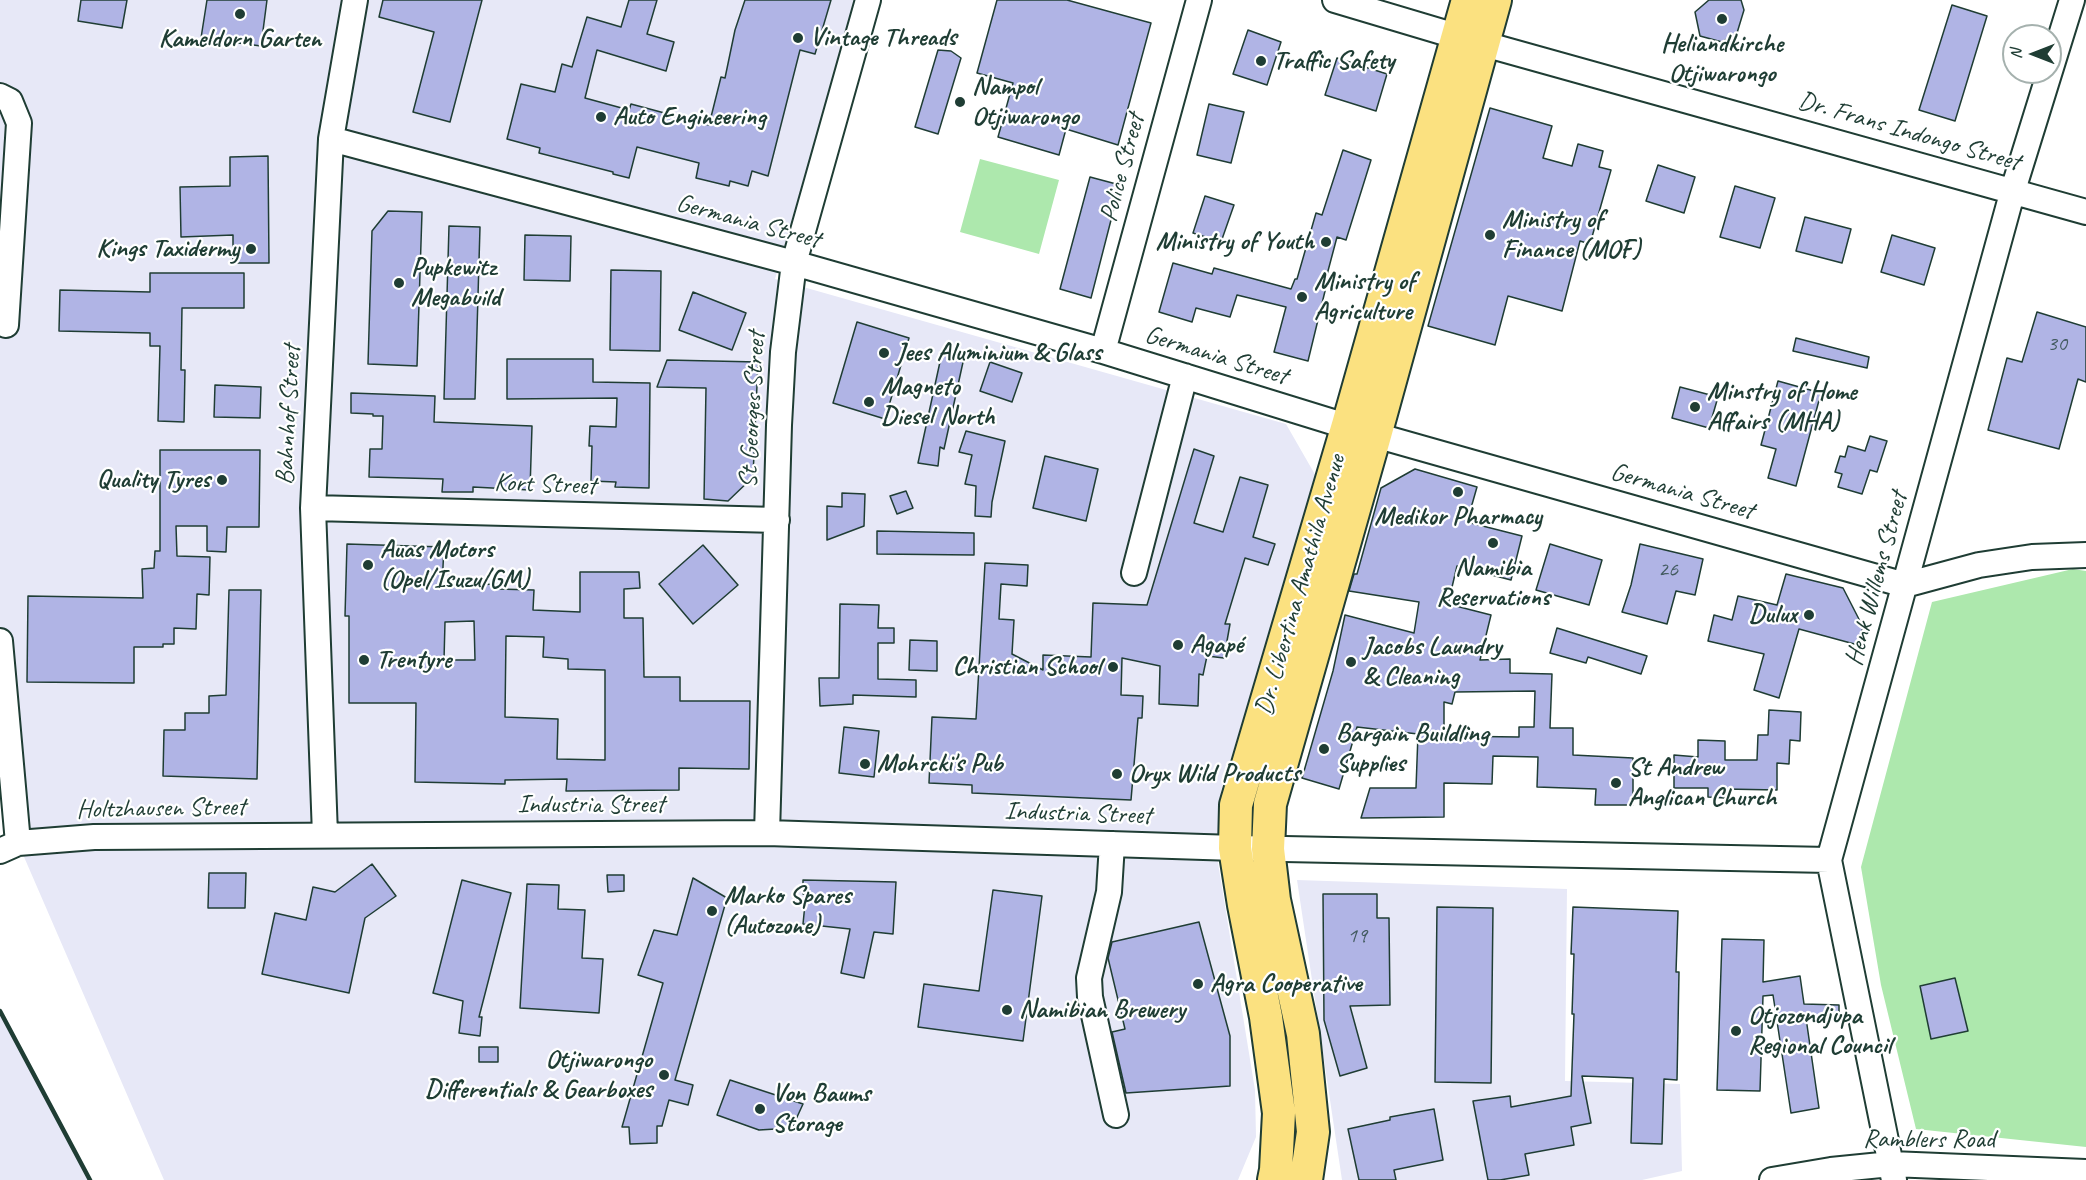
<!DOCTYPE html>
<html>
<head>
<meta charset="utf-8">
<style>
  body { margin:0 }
  #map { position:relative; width:2086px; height:1180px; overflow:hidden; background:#fff; font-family:Caveat,sans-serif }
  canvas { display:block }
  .north { position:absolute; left:2002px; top:24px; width:60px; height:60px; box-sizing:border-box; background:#fff; border:2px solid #a5b1ae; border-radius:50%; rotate:270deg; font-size:16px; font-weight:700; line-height:24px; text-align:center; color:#1f3d34 }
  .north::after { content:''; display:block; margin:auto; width:21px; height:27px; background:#1f3d34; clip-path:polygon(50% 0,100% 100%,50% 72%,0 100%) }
</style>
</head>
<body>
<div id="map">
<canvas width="2086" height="1180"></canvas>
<div class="north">N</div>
</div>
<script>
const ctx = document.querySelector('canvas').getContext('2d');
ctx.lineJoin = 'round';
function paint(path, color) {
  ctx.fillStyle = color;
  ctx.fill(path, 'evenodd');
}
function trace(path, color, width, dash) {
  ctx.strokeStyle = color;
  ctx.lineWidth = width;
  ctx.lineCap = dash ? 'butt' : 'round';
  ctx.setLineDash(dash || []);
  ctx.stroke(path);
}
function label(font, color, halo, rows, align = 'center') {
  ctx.font = font + ' Caveat,sans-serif';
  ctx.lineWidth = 4.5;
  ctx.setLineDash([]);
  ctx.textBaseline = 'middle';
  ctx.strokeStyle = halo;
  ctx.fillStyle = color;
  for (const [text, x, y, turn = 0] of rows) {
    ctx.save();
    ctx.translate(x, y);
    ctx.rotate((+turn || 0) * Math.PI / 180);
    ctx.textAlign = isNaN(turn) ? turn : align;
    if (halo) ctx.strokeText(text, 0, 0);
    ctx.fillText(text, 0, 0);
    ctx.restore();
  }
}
const built = new Path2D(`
  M0 0H855L775 279 1286 424 1317 478 1221 791 1218 863 1255 1090 1256 1137 1238 1180H164L18 843 0 680Z
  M1297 880 1567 889 1565 1081 1680 1084 1682 1171 1642 1180H1342Z
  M0 1009 90 1180H0Z`);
const green = new Path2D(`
  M980 159 1059 180 1039 254 960 232Z
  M2073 569 2086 571V1147L1916 1129 1881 985 1861 867 1932 602Z`);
const building = new Path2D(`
  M81 0H127L122 28 78 21Z
  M207 0H267L261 46 201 38Z
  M383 0H482L450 122 413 112 434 32 379 17Z
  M629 0H657L647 34 674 42 666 71 597 50 585 98 629 110 631 104 709 125 721 77 725 78 735 30 745 0H831L815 54 800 50 768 176 752 171 748 186 730 181 729 186 696 178 699 163 637 147 629 178 613 174V172L539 153 540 148 507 139 521 84 555 92 562 64 572 67 587 17 621 27Z
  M997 0H1067L1151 23 1118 145 1066 129 1059 155 998 137 1013 83 977 73Z
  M1709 0H1741L1744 10 1737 33 1722 42 1700 36 1695 12Z
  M1952 5 1987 16 1955 121 1919 110Z
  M1248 30 1281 42 1267 85 1233 74Z
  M938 50 951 51 961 58 938 134 915 127Z
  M1337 58 1387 74 1376 111 1325 95Z
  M1209 104 1244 112 1231 163 1197 155Z
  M1490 108 1552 126 1543 158 1572 166 1578 144 1603 151 1599 167 1611 170 1590 244 1580 241 1562 311 1508 296 1495 345 1428 326Z
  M1343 150 1371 160 1346 240 1337 237 1324 286 1326 287 1308 361 1274 352 1286 307 1237 295 1230 317 1196 308 1192 322 1159 312 1173 263 1212 274 1214 268 1291 289 1295 279H1297L1316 213 1322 215Z
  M268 156 269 263H233V235L181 237 180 187 230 186V157Z
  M1658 165 1695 177 1684 213 1646 201Z
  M1090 177 1120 185 1091 298 1060 289Z
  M1735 186 1775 198 1760 248 1720 237Z
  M1205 196 1234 205 1221 242 1193 233Z
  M388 211 422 212 417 366 368 364 372 231Z
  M1805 217 1851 229 1842 263 1796 251Z
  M449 226 480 227 475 399H444Z
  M525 235 571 236 570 281 524 280Z
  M1892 235 1935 248 1924 285 1881 272Z
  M611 270 661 271 660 351 610 350Z
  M150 273H244V308H182L181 370H185L184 422 158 421 160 346H150V333L59 331 60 290 150 292Z
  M693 292 746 313 732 350 679 330Z
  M2037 312 2086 327V382L2078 379 2059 449 1988 430 2007 358 2022 362Z
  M857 322 909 338 885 419 833 403Z
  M1796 338 1869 357 1867 368 1793 351Z
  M943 348 965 353 944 449 940 447 938 466 918 463Z
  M507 359H593V382L650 383 649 488 615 487 616 482 591 481 592 446H589L590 426 616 427 617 398 507 399Z
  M667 360 758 362 753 477 728 501 704 499 706 388 657 387Z
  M990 362 1022 373 1012 402 980 391Z
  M1778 381 1821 393 1796 486 1768 478 1776 449 1761 445Z
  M215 385 261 387 260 418 214 417Z
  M1680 387 1718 397 1709 428 1672 418Z
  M351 393 435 396 434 422 532 426 530 490 473 487V492H442L443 479 369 477 370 449H382L383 416H373V414L351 413Z
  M966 431 1005 441 992 502 991 517 975 516 976 486 965 484 972 455 959 452Z
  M1870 436 1887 441 1877 472 1870 470 1862 494 1838 487 1842 474 1835 472 1840 456 1845 457 1848 446 1865 451Z
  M1194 449 1214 456 1194 523 1223 532 1240 477 1268 485 1253 537 1275 544 1268 565 1245 558 1225 624H1230L1224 658 1207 656 1203 675 1199 674 1198 706 1159 704 1160 666 1122 658 1121 695 1143 696 1142 718H1138L1131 800 972 793V785L929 783 932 717 976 719 985 563 1028 565 1027 586 1001 584 999 619 1014 620 1012 654 1043 670V655L1091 657 1093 603 1147 605Z
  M160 450H260L259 527H227L226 552 207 551V526H176L177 556 210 557 209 595 197 594 196 629 174 628V644H163V647H134V683L27 682 28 596 143 598 142 569 154 568 155 551H160Z
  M1045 456 1098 469 1086 521 1033 508Z
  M1415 469 1477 487 1467 522 1522 536 1511 580 1457 566 1448 604 1491 615 1480 660 1510 659V673L1552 674 1550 728H1573V755L1633 758V805H1595L1596 789 1537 787 1538 757 1493 756 1492 784 1444 783V817L1361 818 1370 788H1416L1418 734 1357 727 1339 789 1302 778 1333 671 1345 615 1414 633 1419 602 1349 591 1354 574H1357L1381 488ZM1535 691 1534 727H1519V737L1444 736V702L1452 704 1455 692Z
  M906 491 913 508 897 514 890 496Z
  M842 493 865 494 864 526 827 540V506L842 507Z
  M877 531 974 533V555L877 554Z
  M347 544 444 547 442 586 497 584 498 589 534 590 533 610 580 612V572H639L640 588 624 589V618H643L644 677H680V701H750L749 769 679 768V790L566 791 567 779 505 780V784L415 782 416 703H349V616H345ZM474 621 475 660H444L445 622ZM506 636 544 637 543 657 568 659V669L605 670V760L557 759 558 719 505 717Z
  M1550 544 1602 560 1589 605 1536 590Z
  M1640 544 1703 559 1695 595 1676 591 1667 624 1622 612 1631 585Z
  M703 545 738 585 693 624 659 584Z
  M1786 574 1843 588 1863 627 1858 645 1799 629 1779 698 1754 690 1764 654 1708 641 1714 615 1732 620 1738 596 1777 605Z
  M229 590H261L257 779 163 776 164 730H185V713H209V696L226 695Z
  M840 604 879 605 878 628H894V643H878V679L916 680V697L853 695V704L820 706 819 678H839Z
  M1557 628 1647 656 1641 674 1588 657 1586 663 1550 653Z
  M910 640 937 641V671L909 670Z
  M1769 710 1801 712 1800 741 1790 740 1789 764 1777 763V790L1725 789V798L1708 797V788H1674V755L1698 757V740L1725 741V760H1757L1758 735H1768Z
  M844 727 879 731 874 777 839 773Z
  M372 864 396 896 365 918 349 993 262 974 275 913 306 920 313 887 335 892Z
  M209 873H246L245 908H208Z
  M607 875H624V891L608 892Z
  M693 878 727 898 675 1080 693 1085 688 1105 669 1100 662 1126H657V1143L630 1144 629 1127H622L663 983 638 975 654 930 677 935Z
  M462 880 511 893 479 1017H482L480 1036 459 1033 463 1001 433 993Z
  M803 880 896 882 893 934 874 932 864 978 841 973 850 929 803 924 806 894H803Z
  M527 884 559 885 558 909 585 910 582 958 603 959 599 1013 520 1008Z
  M993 890 1042 896 1023 1041 918 1027 924 984 979 991Z
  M1323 894H1377V918H1389L1390 1005 1350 1006 1367 1068 1340 1076 1324 1020Z
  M1437 907 1493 908 1491 1083 1435 1082Z
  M1573 907 1678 911 1676 972H1679L1677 1080 1664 1079 1662 1144 1631 1143 1633 1078 1582 1076 1591 1123 1571 1127 1574 1145 1525 1154 1529 1175 1500 1180H1488L1473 1101 1510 1096 1511 1107 1571 1096 1574 1014H1572L1574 954H1571Z
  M1199 922 1230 1036V1086L1126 1093 1112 1032 1125 1029 1108 958 1112 942Z
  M1722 939 1764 940 1763 982 1800 976 1804 1004 1839 1005V1017L1806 1018 1819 1108 1791 1113 1773 995 1763 996 1760 1091 1717 1090Z
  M1955 978 1968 1031 1931 1039 1920 986Z
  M479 1047H498V1062H479Z
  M730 1080 803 1104 792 1128 759 1130 717 1115Z
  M1434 1109 1443 1160 1394 1170 1396 1180H1359L1348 1129 1390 1120V1117Z`);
const minor = new Path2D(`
  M1335 0 1459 37 2086 212
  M0 96 10 101 19 123 6 325
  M331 139 794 263 1103 351 1375 435 1905 585 1979 565 2032 557 2086 555
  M1103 351 1199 0
  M313 508 777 520
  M1134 573 1185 376
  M0 641 18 843
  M767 833 779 425 783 352 794 263 868 0
  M325 835 313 508 331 139 355 0
  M1112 844 1109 892 1089 978 1090 997 1116 1115
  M0 851 18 843 94 837 767 833 1235 848 1829 860
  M1772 1180 1831 1170 1891 1164 2086 1172
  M1894 1180 1829 860 2013 190 2072 0`);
const major = new Path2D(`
  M1274 1180 1276 1170 1279 1113 1266 1017 1244 905 1235 848 1236 805 1348 425 1468 0
  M1306 1180 1313 1132 1303 1034 1274 900 1268 849 1270 804 1375 435 1495 0`);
const rail = new Path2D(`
  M0 1011 90 1180`);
const markers = [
  [240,14,6,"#1f3d34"],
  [1722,19,6,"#1f3d34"],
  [798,38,6,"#1f3d34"],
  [1261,61,6,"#1f3d34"],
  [960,102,6,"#1f3d34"],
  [601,117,6,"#1f3d34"],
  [1490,235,6,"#1f3d34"],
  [1326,242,6,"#1f3d34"],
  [251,249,6,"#1f3d34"],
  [399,283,6,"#1f3d34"],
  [1302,297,6,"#1f3d34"],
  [884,353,6,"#1f3d34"],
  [869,402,6,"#1f3d34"],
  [1695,407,6,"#1f3d34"],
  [222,480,6,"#1f3d34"],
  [1458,492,6,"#1f3d34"],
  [1493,543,6,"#1f3d34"],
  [368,565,6,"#1f3d34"],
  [1809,615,6,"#1f3d34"],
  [1178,645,6,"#1f3d34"],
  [364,660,6,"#1f3d34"],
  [1351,662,6,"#1f3d34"],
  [1113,667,6,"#1f3d34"],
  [1324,749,6,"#1f3d34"],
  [865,764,6,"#1f3d34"],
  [1117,774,6,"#1f3d34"],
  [1616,783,6,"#1f3d34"],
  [712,911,6,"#1f3d34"],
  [1198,984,6,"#1f3d34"],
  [1007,1010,6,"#1f3d34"],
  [1736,1031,6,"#1f3d34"],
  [664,1075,6,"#1f3d34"],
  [760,1109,6,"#1f3d34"]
];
const numberNames = [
  ["30",2057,344],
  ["26",1668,570],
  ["19",1357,936]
];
const poiNames = [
  ["Vintage Threads",810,38],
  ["Kameldorn Garten",240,39,"center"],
  ["Heliandkirche",1722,44,"center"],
  ["Otjiwarongo",1722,74,"center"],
  ["Traffic Safety",1273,61],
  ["Nampol",972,87],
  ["Otjiwarongo",972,117],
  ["Auto Engineering",613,117],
  ["Ministry of",1502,220],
  ["Finance (MOF)",1502,250],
  ["Ministry of Youth",1314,242,"right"],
  ["Kings Taxidermy",239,249,"right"],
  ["Pupkewitz",411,268],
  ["Megabuild",411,298],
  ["Ministry of",1314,282],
  ["Agriculture",1314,312],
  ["Jees Aluminium & Glass",896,353],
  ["Magneto",881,387],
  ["Diesel North",881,417],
  ["Minstry of Home",1707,392],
  ["Affairs (MHA)",1707,422],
  ["Quality Tyres",210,480,"right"],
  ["Medikor Pharmacy",1458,517,"center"],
  ["Auas Motors",380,550],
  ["(Opel/Isuzu/GM)",380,580],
  ["Namibia",1493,568,"center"],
  ["Reservations",1493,598,"center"],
  ["Dulux",1797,615,"right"],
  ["Agapé",1190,645],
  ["Jacobs Laundry",1363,647],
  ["& Cleaning",1363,677],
  ["Trentyre",376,660],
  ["Christian School",1101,667,"right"],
  ["Bargain Buildling",1336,734],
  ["Supplies",1336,764],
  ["Mohrcki's Pub",877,764],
  ["St Andrew",1628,768],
  ["Anglican Church",1628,798],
  ["Oryx Wild Products",1129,774],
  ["Marko Spares",724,896],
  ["(Autozone)",724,926],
  ["Agra Cooperative",1210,984],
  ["Namibian Brewery",1019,1010],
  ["Otjozondjupa",1748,1016],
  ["Regional Council",1748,1046],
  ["Otjiwarongo",652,1060,"right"],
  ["Differentials & Gearboxes",652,1090,"right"],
  ["Von Baums",772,1094],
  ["Storage",772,1124]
];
const streetNames = [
  ["Dr. Frans Indongo Street",1909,132,16],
  ["Police Street",1123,168,-75],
  ["Germania Street",748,222,15],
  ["Germania Street",1216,356,17],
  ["St Georges Street",753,410,-87],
  ["Bahnhof Street",289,415,-87],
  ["Kort Street",545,485,2],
  ["Germania Street",1682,492,16],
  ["Henk Willems Street",1877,579,-75],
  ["Dr. Libertina Amathila Avenue",1301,585,-74],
  ["Industria Street",591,805],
  ["Holtzhausen Street",161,809,-1],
  ["Industria Street",1078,814,2],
  ["Ramblers Road",1929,1140]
];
paint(built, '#e7e8f7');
paint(green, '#ade8ad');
paint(building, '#b0b4e5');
trace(building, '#1f3d34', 1.5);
trace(minor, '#1f3d34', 28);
trace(major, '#1f3d34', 36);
trace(minor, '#fff', 24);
trace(major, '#fbe180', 32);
trace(rail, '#1f3d34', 4.5);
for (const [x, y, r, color] of markers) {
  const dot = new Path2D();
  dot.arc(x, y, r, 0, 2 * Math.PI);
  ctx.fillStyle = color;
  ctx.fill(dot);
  trace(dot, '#fff', 2);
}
label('22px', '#435b60', null, numberNames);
label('bold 26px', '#1f3d34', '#fff', poiNames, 'left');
label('26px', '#1f3d34', '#fff', streetNames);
</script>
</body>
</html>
